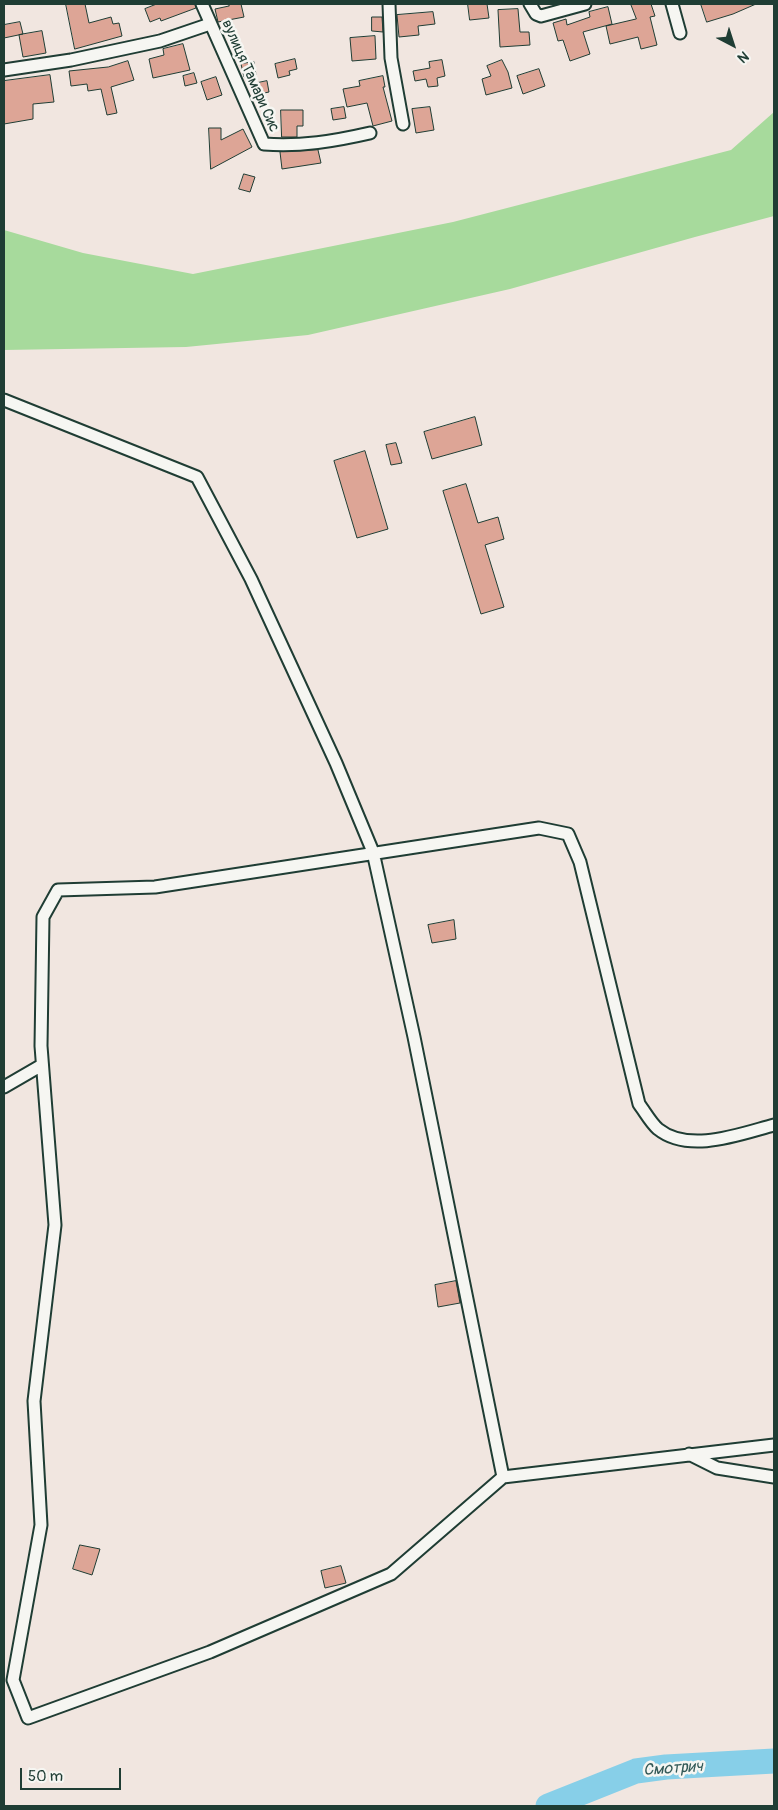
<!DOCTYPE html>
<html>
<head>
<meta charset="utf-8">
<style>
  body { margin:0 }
  #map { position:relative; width:778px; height:1810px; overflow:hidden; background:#f1e6e0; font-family:Pangolin,sans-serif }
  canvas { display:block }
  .frame { position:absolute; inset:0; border:5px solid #1f3d34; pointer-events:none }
  .north { position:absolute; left:708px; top:20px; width:50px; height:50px; -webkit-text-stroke:4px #f6f6f2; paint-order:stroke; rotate:140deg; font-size:14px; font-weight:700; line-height:20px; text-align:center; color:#1f3d34 }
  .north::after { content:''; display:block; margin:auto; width:18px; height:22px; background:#1f3d34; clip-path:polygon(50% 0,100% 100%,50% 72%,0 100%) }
  .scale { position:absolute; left:20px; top:1768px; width:101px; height:22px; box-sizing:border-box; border:2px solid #1f3d34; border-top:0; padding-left:6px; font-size:15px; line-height:18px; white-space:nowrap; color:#1f3d34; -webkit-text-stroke:4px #f6f6f2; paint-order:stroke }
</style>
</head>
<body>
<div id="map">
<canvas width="778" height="1810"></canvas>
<div class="frame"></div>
<div class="north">N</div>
<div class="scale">50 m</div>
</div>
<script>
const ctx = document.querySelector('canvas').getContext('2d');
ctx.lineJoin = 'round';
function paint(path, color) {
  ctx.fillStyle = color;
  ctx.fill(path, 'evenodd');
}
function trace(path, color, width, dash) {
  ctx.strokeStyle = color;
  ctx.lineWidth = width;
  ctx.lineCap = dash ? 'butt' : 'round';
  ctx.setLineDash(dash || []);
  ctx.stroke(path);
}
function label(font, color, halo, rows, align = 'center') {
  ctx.font = font + ' Pangolin,sans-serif';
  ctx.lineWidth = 5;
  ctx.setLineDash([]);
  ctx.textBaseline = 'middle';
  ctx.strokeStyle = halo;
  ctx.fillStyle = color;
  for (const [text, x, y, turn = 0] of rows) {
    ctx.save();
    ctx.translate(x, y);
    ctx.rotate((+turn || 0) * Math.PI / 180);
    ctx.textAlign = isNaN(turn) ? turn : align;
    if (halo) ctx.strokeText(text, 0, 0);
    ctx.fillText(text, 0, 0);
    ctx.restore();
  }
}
const green = new Path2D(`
  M774 112V216L695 237 510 289 308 335 186 347 4 350V230L83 253 193 274 453 222 731 150Z`);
const river = new Path2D(`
  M548 1806 636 1771 666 1767 774 1761`);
const building = new Path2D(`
  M66 4H85L89 23 111 17 113 24 119 23 122 36 75 49Z
  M157 4H195L196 8 161 21 160 18 150 22 145 9Z
  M228 4H241L244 17 218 22 215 9 229 6Z
  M468 4H487L489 18 470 20Z
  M631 4H651L655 16 650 17 657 45 641 49 638 37 610 44 606 26 636 19Z
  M701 4H756L733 14 707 22Z
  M608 7 612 24 583 32 590 54 570 61 563 40 558 41 553 23 566 19 567 25 590 17 589 12Z
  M518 9 520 32H529L530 45 500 47 498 10Z
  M433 12 435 24 418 26 419 35 399 37 397 15Z
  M372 17H382L383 32 372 31Z
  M20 22 23 34 4 38V25Z
  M42 31 46 53 23 57 19 35Z
  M375 36 376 59 352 61 350 38Z
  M183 44 190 70 153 78 149 59 164 55 163 49Z
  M295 59 297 69 289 71 290 75 278 78 275 64Z
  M442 60 445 76 437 78 438 86 428 87 426 79 415 81 413 71 430 68 429 62Z
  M502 60 508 72 512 88 486 95 482 79 491 76 487 66Z
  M128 61 134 80 111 87 117 113 107 115 101 89 88 91 87 84 71 86 69 71 108 67Z
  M254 62 256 75 244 77 241 64Z
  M539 69 545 86 523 94 517 76Z
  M194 73 197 83 185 86 183 76Z
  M50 75 54 102 33 104V119L4 124V81Z
  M383 76 385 87H383L392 121 373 126 367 103 347 107 343 89 360 86 359 81Z
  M216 77 222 95 207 100 201 82Z
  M267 81 269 92 255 95 253 84Z
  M344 107 346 118 333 120 331 109Z
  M430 107 434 130 416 133 412 109Z
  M281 110H303V126H297V137H282Z
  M209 128H221V140L243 129 252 147 211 169Z
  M318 150 321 163 282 169 280 152Z
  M244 174 255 177 250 192 239 189Z
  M475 417 482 445 432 459 424 432Z
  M396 443 402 463 391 465 386 445Z
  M365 451 388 529 357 538 334 461Z
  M466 484 478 523 498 517 504 539 485 545 504 607 481 614 443 491Z
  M454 920 456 939 432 943 428 925Z
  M456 1281 460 1303 438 1307 435 1285Z
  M80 1545 100 1549 92 1575 73 1569Z
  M341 1566 346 1583 325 1588 321 1571Z`);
const street = new Path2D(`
  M202 4 264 144C300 147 335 141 370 133
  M389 4 391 58 403 124
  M530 4 536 14 541 16 585 4
  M672 4 680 33
  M4 70 71 60 160 41 210 24
  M4 400 197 477 251 579 336 763 373 852 414 1037 503 1477 391 1574 210 1652 28 1718 13 1680 41 1525 34 1401 55 1225 41 1046 43 917 58 890 155 887 539 828 568 834 580 862 639 1104C645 1112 651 1123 658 1129 689 1154 740 1134 774 1125
  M4 1087 42 1065
  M689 1454 717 1468 774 1477
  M503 1477 774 1445`);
const streetNames = [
  ["вулиця Тамари Сис",250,76,66]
];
const waterNames = [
  ["Смотрич",673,1769,-4]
];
paint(green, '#a7da9c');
trace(river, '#87cfe8', 25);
paint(building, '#dda596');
trace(building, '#1f3d34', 1);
trace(street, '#1f3d34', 15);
trace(street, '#f6f6f2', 11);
label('15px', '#1f3d34', '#f6f6f2', streetNames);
label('italic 16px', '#345a58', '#f6f6f2', waterNames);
</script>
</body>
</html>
